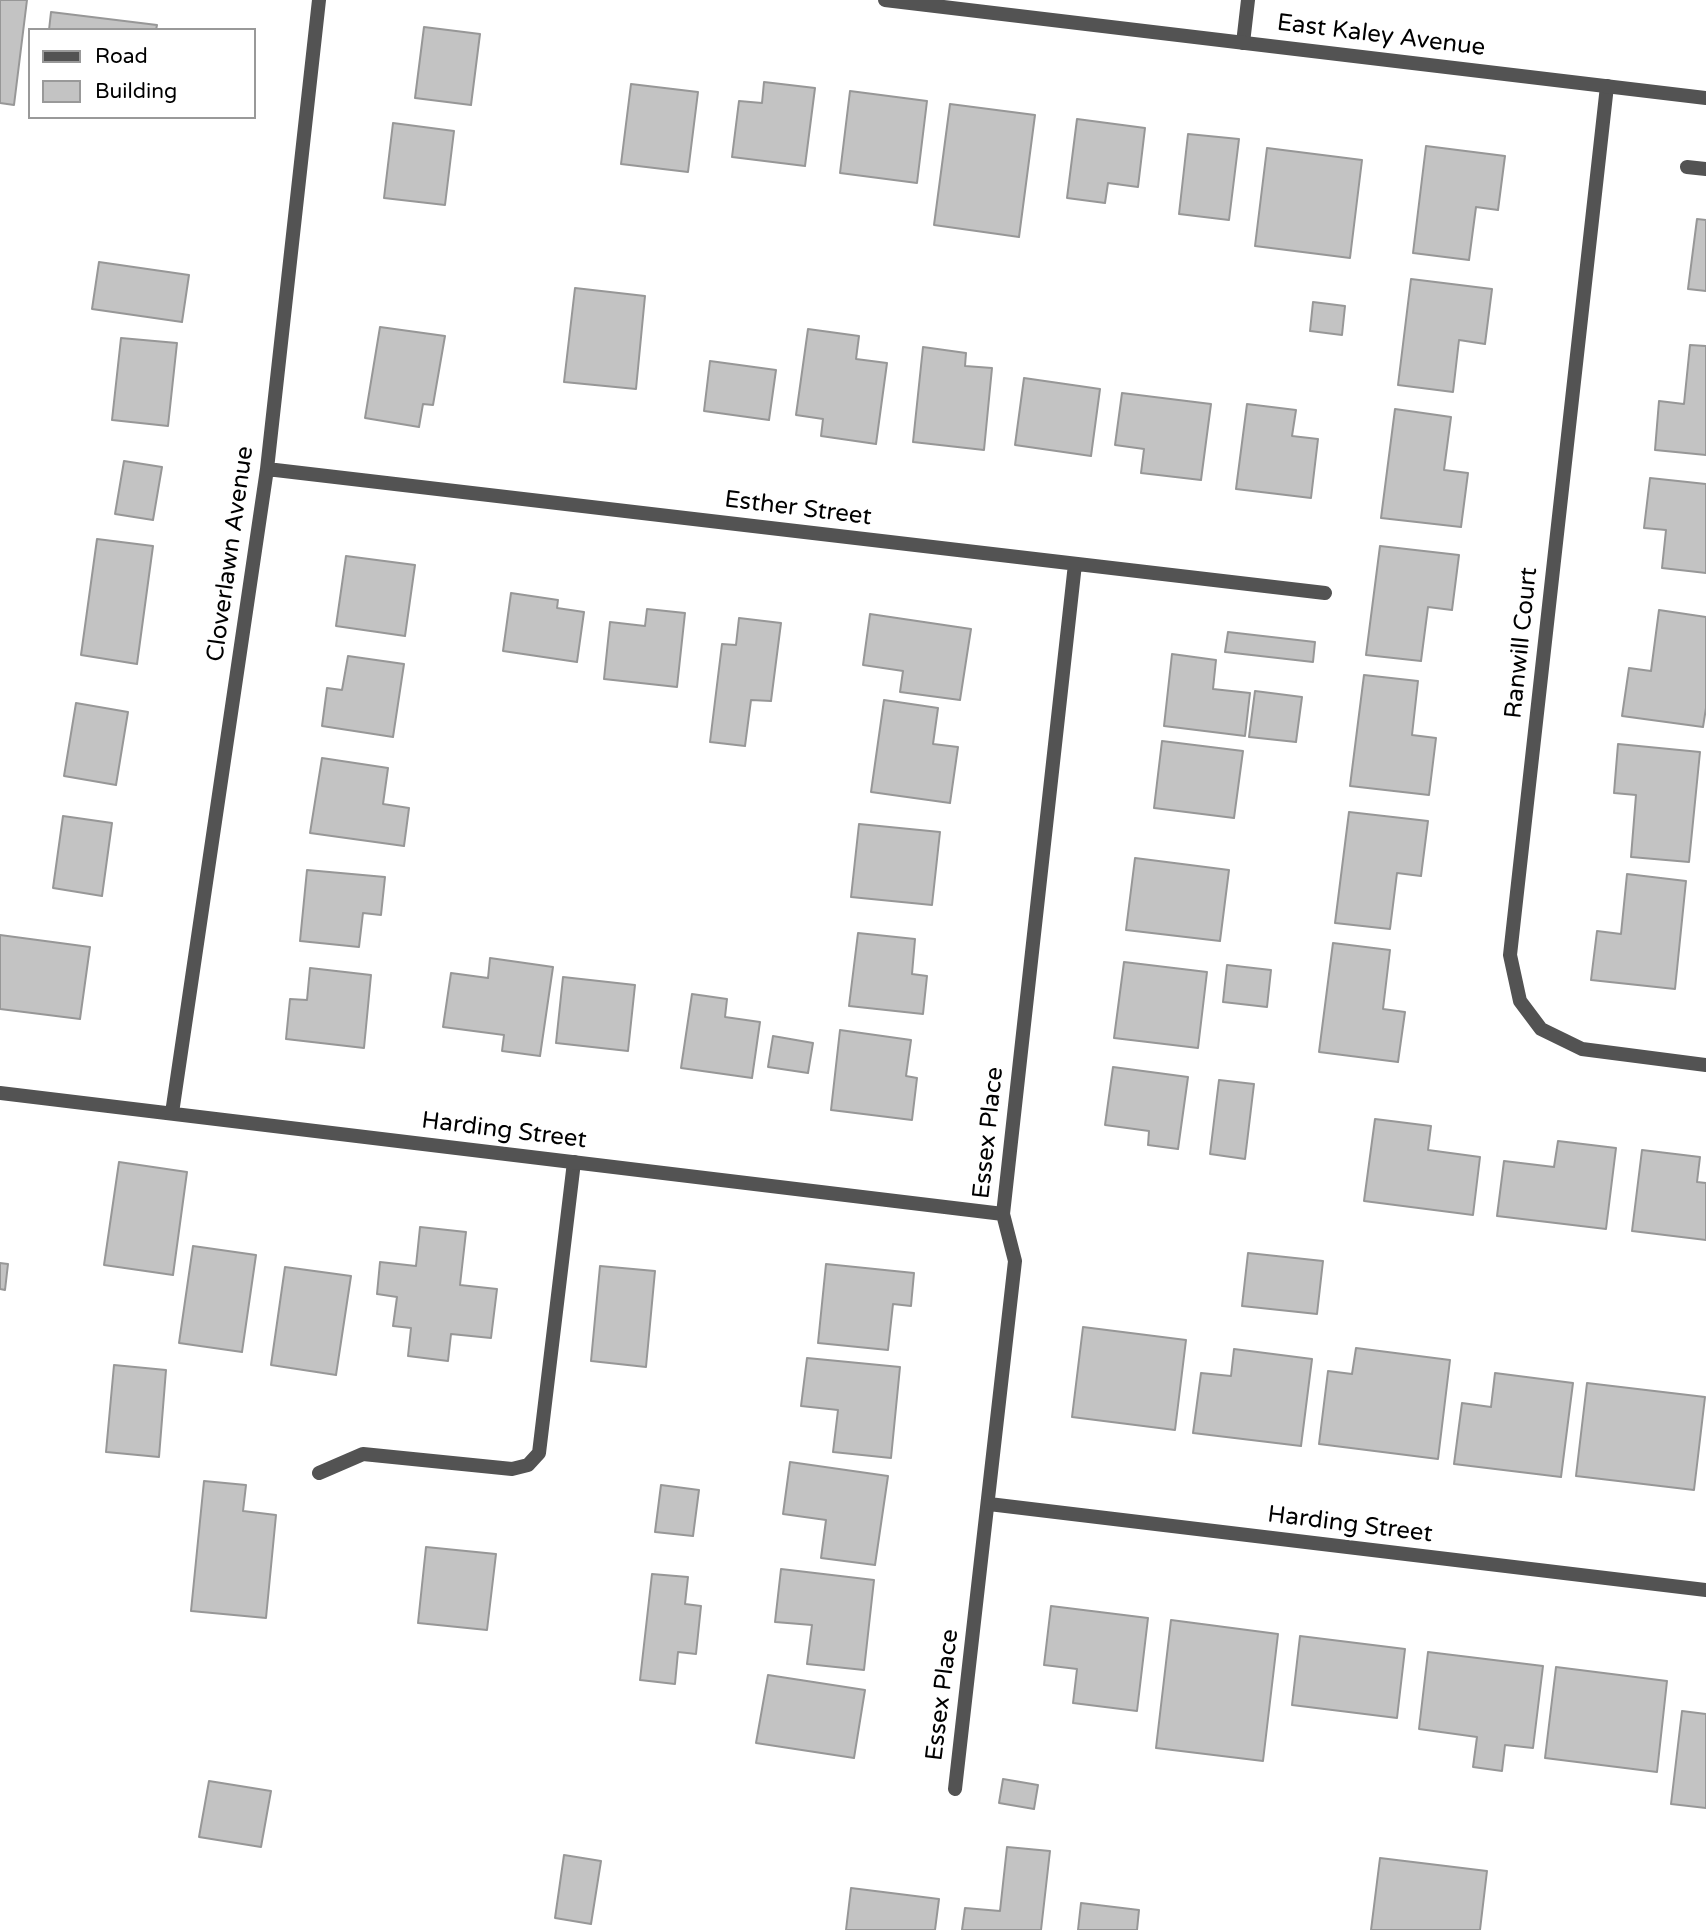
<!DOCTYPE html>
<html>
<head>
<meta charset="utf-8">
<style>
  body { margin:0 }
  #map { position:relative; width:1706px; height:1930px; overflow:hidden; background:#fff; font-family:"Varela Round",sans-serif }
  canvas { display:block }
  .legend { position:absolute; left:28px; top:28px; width:228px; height:91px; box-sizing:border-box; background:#fff; border:2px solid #999; margin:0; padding:9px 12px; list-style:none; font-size:21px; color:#000 }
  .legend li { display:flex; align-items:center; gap:14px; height:35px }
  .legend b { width:35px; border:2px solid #999 }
</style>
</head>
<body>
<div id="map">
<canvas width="1706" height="1930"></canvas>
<ul class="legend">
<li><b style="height:9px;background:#535353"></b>Road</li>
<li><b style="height:19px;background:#c3c3c3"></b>Building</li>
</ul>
</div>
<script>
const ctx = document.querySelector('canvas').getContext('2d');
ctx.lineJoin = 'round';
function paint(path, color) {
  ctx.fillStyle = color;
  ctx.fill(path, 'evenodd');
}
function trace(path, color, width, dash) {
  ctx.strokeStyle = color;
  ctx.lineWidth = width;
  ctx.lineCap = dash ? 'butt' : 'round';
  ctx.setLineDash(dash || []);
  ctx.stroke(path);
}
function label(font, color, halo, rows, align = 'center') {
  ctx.font = font + ' "Varela Round",sans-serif';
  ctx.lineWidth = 6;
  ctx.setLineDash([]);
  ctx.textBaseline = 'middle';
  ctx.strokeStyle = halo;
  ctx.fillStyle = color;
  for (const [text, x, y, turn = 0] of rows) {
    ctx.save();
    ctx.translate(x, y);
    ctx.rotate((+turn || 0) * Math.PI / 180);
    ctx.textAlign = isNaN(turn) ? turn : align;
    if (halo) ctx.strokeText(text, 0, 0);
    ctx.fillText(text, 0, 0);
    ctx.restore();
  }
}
const building = new Path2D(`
  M0 0H27L14 105 0 103Z
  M51 12 157 25 156 30H49Z
  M424 27 480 34 471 105 415 98Z
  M764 82 815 88 805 166 732 157 739 101 762 103Z
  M631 84 698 92 688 172 621 164Z
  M850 91 927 101 917 183 840 173Z
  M950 104 1035 115 1019 237 934 225Z
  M1077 119 1145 128 1138 187 1108 183 1105 203 1067 198Z
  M393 123 454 131 445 205 384 198Z
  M1188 134 1239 139 1229 220 1179 214Z
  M1426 146 1505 156 1498 210 1476 207 1469 260 1413 253Z
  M1267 148 1362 160 1350 258 1255 246Z
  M1697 219 1706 220V291L1688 289Z
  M99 262 189 275 182 322 92 309Z
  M1411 279 1492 289 1485 344 1459 340 1453 392 1398 385Z
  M575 288 645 296 636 389 564 382Z
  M1313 302 1345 306 1342 335 1310 331Z
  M380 327 445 336 433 405 423 404 419 427 365 418Z
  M808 329 859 336 856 359 887 363 876 444 821 436 823 419 796 415Z
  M121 338 177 343 168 426 112 420Z
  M1690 345 1706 346V455L1655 450 1659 401 1684 404Z
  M923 347 966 353 965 366 992 368 984 450 913 442Z
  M710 361 776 370 769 420 704 411Z
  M1024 378 1100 389 1091 456 1015 445Z
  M1122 393 1211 404 1201 480 1141 473 1144 449 1115 445Z
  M1247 404 1296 410 1292 436 1318 439 1311 498 1236 489Z
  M1395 409 1451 417 1444 470 1468 473 1461 527 1381 518Z
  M124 461 162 467 153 520 115 514Z
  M1650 478 1706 484V573L1662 568 1666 530 1644 528Z
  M97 539 153 546 137 664 81 655Z
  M1380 546 1459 555 1452 610 1428 607 1421 661 1366 655Z
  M346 556 415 565 405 636 336 626Z
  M511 593 558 600 557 608 584 612 577 662 503 651Z
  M647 609 685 613 677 687 604 679 610 622 645 626Z
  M1659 610 1706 617V708L1703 727 1622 716 1629 668 1651 671Z
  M870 614 971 629 960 700 900 692 903 671 863 665Z
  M739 618 781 623 771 701 751 700 745 746 710 742 722 644 736 645Z
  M1228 632 1315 642 1313 662 1225 652Z
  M1172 654 1216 660 1213 689 1250 693 1245 736 1164 726Z
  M348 656 404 664 393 737 322 726 327 688 342 690Z
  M1364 675 1418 681 1412 735 1436 738 1429 795 1350 786Z
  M1255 691 1302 697 1296 742 1249 737Z
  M884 700 938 708 933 744 958 747 950 803 871 792Z
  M76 703 128 712 116 785 64 776Z
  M1162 741 1243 751 1234 818 1154 808Z
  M1618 744 1700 752 1689 862 1631 857 1636 795 1614 793Z
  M322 758 388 768 383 804 409 808 404 846 310 833Z
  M1349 812 1428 821 1421 876 1397 873 1390 929 1335 923Z
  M63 816 112 823 102 896 53 888Z
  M859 824 940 832 932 905 851 897Z
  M1135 858 1229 870 1220 941 1126 930Z
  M307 870 385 877 381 915 363 913 359 947 300 941Z
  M1627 874 1686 881 1675 989 1591 980 1597 931 1621 934Z
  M858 933 915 939 912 974 927 976 923 1014 849 1006Z
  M0 935 90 947 80 1019 0 1009Z
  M1333 943 1390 950 1383 1009 1405 1012 1398 1062 1319 1052Z
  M490 958 553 967 540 1056 502 1051 504 1035 443 1027 451 973 488 978Z
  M1124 962 1207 972 1198 1048 1114 1038Z
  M1227 965 1271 970 1267 1007 1223 1002Z
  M310 968 371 975 364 1048 286 1039 290 999 307 1000Z
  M563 977 635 985 628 1051 556 1043Z
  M692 994 727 999 725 1017 760 1022 752 1078 681 1068Z
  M840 1030 911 1040 906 1076 917 1078 912 1120 831 1110Z
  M773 1036 813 1043 808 1073 768 1067Z
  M1113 1067 1188 1077 1178 1149 1148 1145 1149 1131 1105 1125Z
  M1219 1080 1254 1084 1245 1159 1210 1154Z
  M1375 1119 1431 1126 1428 1150 1480 1157 1473 1215 1364 1201Z
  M1558 1141 1616 1148 1606 1229 1497 1216 1504 1161 1554 1167Z
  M1642 1150 1700 1157 1697 1182 1706 1183V1240L1632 1231Z
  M119 1162 187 1172 173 1275 104 1265Z
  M420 1227 466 1232 460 1285 497 1289 491 1338 451 1334 448 1361 408 1356 411 1328 393 1326 397 1297 377 1294 380 1262 416 1266Z
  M193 1246 256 1255 242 1352 179 1343Z
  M1248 1253 1323 1261 1317 1314 1242 1306Z
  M0 1263 8 1264 5 1290 0 1289Z
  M826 1264 914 1273 911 1306 893 1304 888 1350 818 1343Z
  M600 1266 655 1271 646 1367 591 1361Z
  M285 1267 351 1276 336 1375 271 1365Z
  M1083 1327 1186 1340 1175 1430 1072 1417Z
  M1356 1348 1450 1360 1438 1459 1319 1444 1328 1371 1352 1374Z
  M1234 1349 1312 1359 1301 1446 1193 1433 1201 1373 1231 1376Z
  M807 1358 900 1367 891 1458 833 1452 838 1410 801 1406Z
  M114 1365 166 1370 159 1457 106 1452Z
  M1495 1373 1573 1383 1561 1477 1454 1464 1462 1403 1491 1407Z
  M1587 1383 1705 1397 1694 1490 1576 1476Z
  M790 1462 888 1476 875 1565 821 1558 826 1520 783 1514Z
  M204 1481 246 1485 243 1511 276 1515 266 1618 191 1611Z
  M661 1485 699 1490 693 1536 655 1532Z
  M426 1547 496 1554 487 1630 418 1623Z
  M781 1569 874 1580 864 1670 807 1664 812 1625 775 1622Z
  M652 1574 688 1577 685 1604 701 1606 696 1654 678 1652 675 1684 640 1680Z
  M1051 1606 1148 1618 1137 1711 1073 1703 1077 1669 1044 1665Z
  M1171 1620 1278 1634 1263 1761 1156 1748Z
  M1300 1636 1405 1649 1397 1718 1292 1705Z
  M1428 1652 1543 1666 1533 1748 1505 1745 1502 1771 1473 1767 1477 1737 1419 1729Z
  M1556 1667 1667 1681 1657 1772 1545 1758Z
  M768 1675 865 1690 854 1758 756 1743Z
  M1682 1711 1706 1714V1808L1671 1804Z
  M1003 1779 1038 1785 1034 1809 999 1803Z
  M209 1781 271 1791 261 1847 199 1837Z
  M1007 1847 1050 1851 1041 1930H962L965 1908 1000 1911Z
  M564 1855 601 1861 591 1924 555 1918Z
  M1380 1858 1487 1871 1480 1930H1371Z
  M851 1888 939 1899 935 1930H846Z
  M1081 1903 1139 1910 1137 1930H1078Z`);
const service = new Path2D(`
  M1243 43 1248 0
  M1687 167 1706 169
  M319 1473 363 1454 512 1469 528 1465 539 1453 574 1162`);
const minor = new Path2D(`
  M1607 86 1510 955 1520 1001 1541 1029 1582 1049 1706 1065
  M267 469 1325 593
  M0 1093 1003 1214
  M172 1113 267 469 319 0
  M989 1504 1706 1590
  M955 1789 1015 1261 1003 1214 1075 564`);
const tertiary = new Path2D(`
  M885 0 1706 98`);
const streetNames = [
  ["East Kaley Avenue",1381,36,7],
  ["Esther Street",798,509,7],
  ["Cloverlawn Avenue",231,554,-82],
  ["Ranwill Court",1522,643,-84],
  ["Harding Street",504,1131,7],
  ["Essex Place",989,1133,-84],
  ["Harding Street",1350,1525,7],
  ["Essex Place",943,1695,-83]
];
paint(building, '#c3c3c3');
trace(building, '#979797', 2);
trace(service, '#535353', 14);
trace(minor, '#535353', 14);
trace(tertiary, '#535353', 14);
label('24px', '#000', '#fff', streetNames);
</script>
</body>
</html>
